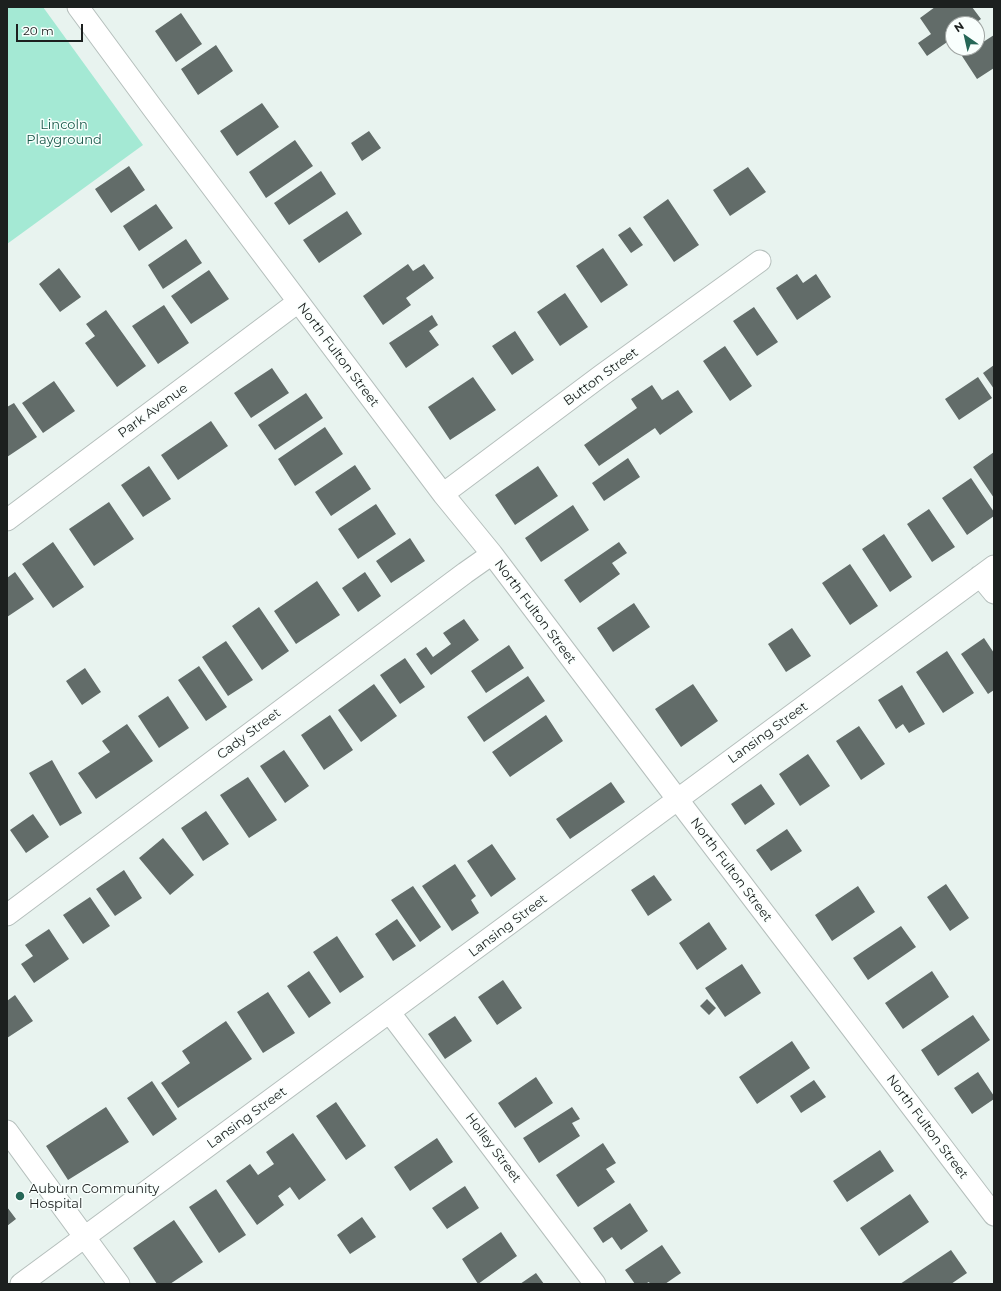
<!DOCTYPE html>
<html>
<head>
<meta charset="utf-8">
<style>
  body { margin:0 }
  #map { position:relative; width:1001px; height:1291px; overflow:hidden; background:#e8f3ef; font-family:Montserrat,sans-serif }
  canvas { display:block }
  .frame { position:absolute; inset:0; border:8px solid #1c201f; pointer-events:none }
  .north { position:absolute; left:945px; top:16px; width:40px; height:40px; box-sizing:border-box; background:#f9fffd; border:1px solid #a1a6a4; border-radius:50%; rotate:326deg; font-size:11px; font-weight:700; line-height:16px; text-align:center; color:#1c201f }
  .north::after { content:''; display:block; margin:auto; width:14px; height:18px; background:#266757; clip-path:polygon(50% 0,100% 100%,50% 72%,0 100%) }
  .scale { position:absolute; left:16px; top:24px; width:67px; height:18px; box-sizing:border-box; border:2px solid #1c201f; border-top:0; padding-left:5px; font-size:12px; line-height:14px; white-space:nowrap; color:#1c201f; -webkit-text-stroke:3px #f9fffd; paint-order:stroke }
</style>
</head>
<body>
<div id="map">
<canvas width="1001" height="1291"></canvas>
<div class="frame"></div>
<div class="north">N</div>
<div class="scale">20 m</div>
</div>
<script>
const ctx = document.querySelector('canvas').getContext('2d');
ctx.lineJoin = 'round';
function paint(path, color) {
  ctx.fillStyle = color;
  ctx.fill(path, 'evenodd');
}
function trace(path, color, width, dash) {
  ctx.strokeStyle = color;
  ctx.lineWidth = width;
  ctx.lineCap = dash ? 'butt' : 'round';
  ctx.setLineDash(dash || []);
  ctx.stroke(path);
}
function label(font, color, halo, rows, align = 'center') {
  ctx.font = font + ' Montserrat,sans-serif';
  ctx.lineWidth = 3;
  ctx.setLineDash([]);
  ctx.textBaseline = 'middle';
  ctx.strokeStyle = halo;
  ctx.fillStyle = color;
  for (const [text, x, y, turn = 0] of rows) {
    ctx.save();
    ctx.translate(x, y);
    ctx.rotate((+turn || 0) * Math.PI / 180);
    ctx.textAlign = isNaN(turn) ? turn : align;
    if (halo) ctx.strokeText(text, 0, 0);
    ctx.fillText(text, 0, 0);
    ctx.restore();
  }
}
const green = new Path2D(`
  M7 7H43L143 145 7 244Z`);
const building = new Path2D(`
  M935 7H972L981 19 974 24H953V38L927 56 918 43 931 34 920 18Z
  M181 13 202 44 176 62 155 31Z
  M994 35V68L977 79 962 56 974 48H977V46Z
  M216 45 233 71 198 95 181 69Z
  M262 103 279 127 237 156 220 131Z
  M369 131 381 148 362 161 351 143Z
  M295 140 313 166 266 198 249 172Z
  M129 166 145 190 111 213 95 189Z
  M748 167 766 192 730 216 713 190Z
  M321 171 336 194 289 225 274 203Z
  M668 199 699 245 674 262 643 217Z
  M156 204 173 228 139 251 123 226Z
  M347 211 362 234 319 263 303 240Z
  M630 227 643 245 631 253 618 235Z
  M186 239 202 263 163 289 148 265Z
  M603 248 628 285 601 303 576 266Z
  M408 264 413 271 424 264 434 278 406 298 411 305 383 325 363 296Z
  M59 268 81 297 60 312 39 284Z
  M209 270 229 299 191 324 171 296Z
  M797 274 803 283 816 274 831 297 797 320 776 288Z
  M565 293 588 327 560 346 537 312Z
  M164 305 189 343 158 364 132 326Z
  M754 307 778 342 757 356 733 321Z
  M106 310 146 366 117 387 85 343 95 336 86 324Z
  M432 315 438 325 429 331 439 345 406 368 389 343Z
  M515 331 534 360 512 375 492 346Z
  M725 346 752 386 730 401 703 361Z
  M994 365V389L983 373Z
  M272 368 289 393 251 418 234 393Z
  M473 377 496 410 450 440 428 407Z
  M978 377 992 398 959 420 945 399Z
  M54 381 75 411 43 433 22 403Z
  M652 385 662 400 678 390 693 412 660 435 655 428 599 466 584 445 637 408 631 399Z
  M306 393 323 418 275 450 258 425Z
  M14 403 37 437 7 457V407Z
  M211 421 228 446 178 480 161 455Z
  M325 427 343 454 295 486 278 459Z
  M994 452V498L973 467Z
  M628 458 640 477 604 501 592 483Z
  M355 465 371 489 331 516 315 492Z
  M149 466 171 499 143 517 121 485Z
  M538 466 558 496 515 525 495 495Z
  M971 478 994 512V516L967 535 942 498Z
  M109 502 134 539 94 566 69 529Z
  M376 504 396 534 358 559 338 529Z
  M573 505 589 530 541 562 525 538Z
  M929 509 955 547 932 562 907 524Z
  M884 534 912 577 890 592 862 549Z
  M410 538 425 561 391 583 376 561Z
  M53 542 84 587 53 608 22 564Z
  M619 542 627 553 612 563 620 574 580 603 564 580Z
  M850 564 878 606 850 625 822 583Z
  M15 572 34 599 7 617V578Z
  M365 572 381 596 358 612 342 588Z
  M317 581 340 615 296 644 274 611Z
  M634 603 650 627 613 652 597 628Z
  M259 607 289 651 262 670 232 626Z
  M464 619 479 640 431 675 416 654 426 647 433 657 451 644 443 633Z
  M792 628 811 656 786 672 768 644Z
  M984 638 994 653V690L988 694 961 654Z
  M226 641 253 680 228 696 202 657Z
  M509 645 524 668 486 693 471 671Z
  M947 651 974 693 943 713 916 672Z
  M405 658 425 687 400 704 380 675Z
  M199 666 227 707 206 721 178 680Z
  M85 668 101 692 82 705 66 681Z
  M528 676 545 701 484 742 467 717Z
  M374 684 397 716 361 742 338 710Z
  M693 684 718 721 681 747 655 709Z
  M902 685 925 724 909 733 903 724 896 729 878 700Z
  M168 696 189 728 159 748 138 716Z
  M330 715 353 750 324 770 301 735Z
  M546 715 563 741 510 777 492 752Z
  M127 724 153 761 96 799 78 773 110 752 102 741Z
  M859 726 885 764 861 780 836 741Z
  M284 750 309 786 285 803 260 766Z
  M808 754 830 786 800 806 779 774Z
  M52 760 82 813 60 826 29 773Z
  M248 777 277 820 249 838 220 795Z
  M611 782 625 802 570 839 556 819Z
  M761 784 775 804 745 825 731 804Z
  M206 811 229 844 203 861 181 828Z
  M33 814 49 837 26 853 10 830Z
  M787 829 802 851 771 871 756 850Z
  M163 838 194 875 170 895 139 858Z
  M492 844 516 879 491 897 467 861Z
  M455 864 476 896 471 900 479 913 452 931 422 886Z
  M124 870 142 898 115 916 96 889Z
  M654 875 672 900 648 916 631 890Z
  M946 884 969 918 950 931 927 897Z
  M413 886 441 927 420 942 391 900Z
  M858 886 875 912 832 941 815 915Z
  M90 897 110 926 83 944 63 915Z
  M397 919 416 946 393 961 375 934Z
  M709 922 727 949 697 970 679 943Z
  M901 926 916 947 868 980 853 958Z
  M49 929 69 959 34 983 21 964 33 956 25 945Z
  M337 936 364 977 340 993 313 952Z
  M742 964 761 993 725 1017 705 988Z
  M309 971 331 1003 309 1018 287 986Z
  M932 971 949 997 903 1029 885 1003Z
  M503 980 522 1008 497 1025 478 997Z
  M268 992 295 1033 263 1053 237 1012Z
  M15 995 33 1021 7 1038V1001Z
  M707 999 716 1008 709 1015 700 1006Z
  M973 1015 990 1040 938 1076 921 1050Z
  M455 1016 472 1041 445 1059 428 1034Z
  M226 1021 252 1059 178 1108 161 1083 190 1063 182 1051Z
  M792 1041 810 1068 757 1104 739 1077Z
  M978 1072 994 1096V1099L972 1114 954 1088Z
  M536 1077 553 1103 515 1128 498 1103Z
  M814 1080 826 1097 801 1113 790 1096Z
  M152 1081 177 1119 153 1136 127 1098Z
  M336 1102 366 1146 346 1160 316 1116Z
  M106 1107 129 1142 68 1180 46 1146Z
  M572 1107 580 1119 572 1123 580 1136 539 1163 523 1138Z
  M293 1133 326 1180 299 1200 290 1187 278 1196 284 1205 257 1225 226 1181 250 1164 258 1175 274 1164 266 1152Z
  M437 1138 453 1162 410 1191 394 1167Z
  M603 1143 616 1163 606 1169 615 1182 578 1207 556 1175Z
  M880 1150 894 1171 847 1202 833 1181Z
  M465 1186 479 1208 447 1229 432 1208Z
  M216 1189 246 1235 219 1253 189 1207Z
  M910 1194 929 1222 879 1256 860 1228Z
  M630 1203 648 1231 621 1250 612 1237 603 1243 593 1228Z
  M7 1207 16 1219 7 1226Z
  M362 1217 376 1237 350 1254 337 1235Z
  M174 1220 203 1262 170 1284H157L133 1248Z
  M501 1232 517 1256 478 1284 462 1259Z
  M662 1245 681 1273 665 1284H650L649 1282 645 1284H635L625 1270Z
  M951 1250 967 1273 951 1284H900Z
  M536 1273 544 1284H520Z`);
const street = new Path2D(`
  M78 7 154 110 443 494 492 554 678 800 994 1215
  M443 494 602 375 760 261
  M7 520 298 302
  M980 576 994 593
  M7 915 465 573 492 554
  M390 1013 595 1284
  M7 1131 119 1284
  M21 1284 994 566`);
const markers = [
  [20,1196,5,"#266757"]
];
const parkNames = [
  ["Lincoln",64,125],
  ["Playground",64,140]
];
const streetNames = [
  ["North Fulton Street",338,355,53],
  ["Button Street",601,377,-36],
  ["Park Avenue",153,411,-36],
  ["North Fulton Street",535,612,53],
  ["Lansing Street",768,733,-36],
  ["Cady Street",249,734,-37],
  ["North Fulton Street",731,870,53],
  ["Lansing Street",508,926,-37],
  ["Lansing Street",247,1118,-36],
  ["North Fulton Street",927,1127,53],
  ["Holley Street",493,1148,53]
];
const poiNames = [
  ["Auburn Community",29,1189],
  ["Hospital",29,1204]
];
paint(green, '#a4e9d4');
paint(building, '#626c69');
trace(street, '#b5bfbc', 23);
trace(street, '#fff', 21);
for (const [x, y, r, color] of markers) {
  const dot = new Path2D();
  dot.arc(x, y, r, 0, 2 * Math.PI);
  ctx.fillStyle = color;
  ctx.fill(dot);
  trace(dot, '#f9fffd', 1.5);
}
label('13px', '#175647', '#f9fffd', parkNames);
label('13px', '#1c201f', '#f9fffd', streetNames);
label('13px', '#1c201f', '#f9fffd', poiNames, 'left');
</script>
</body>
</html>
